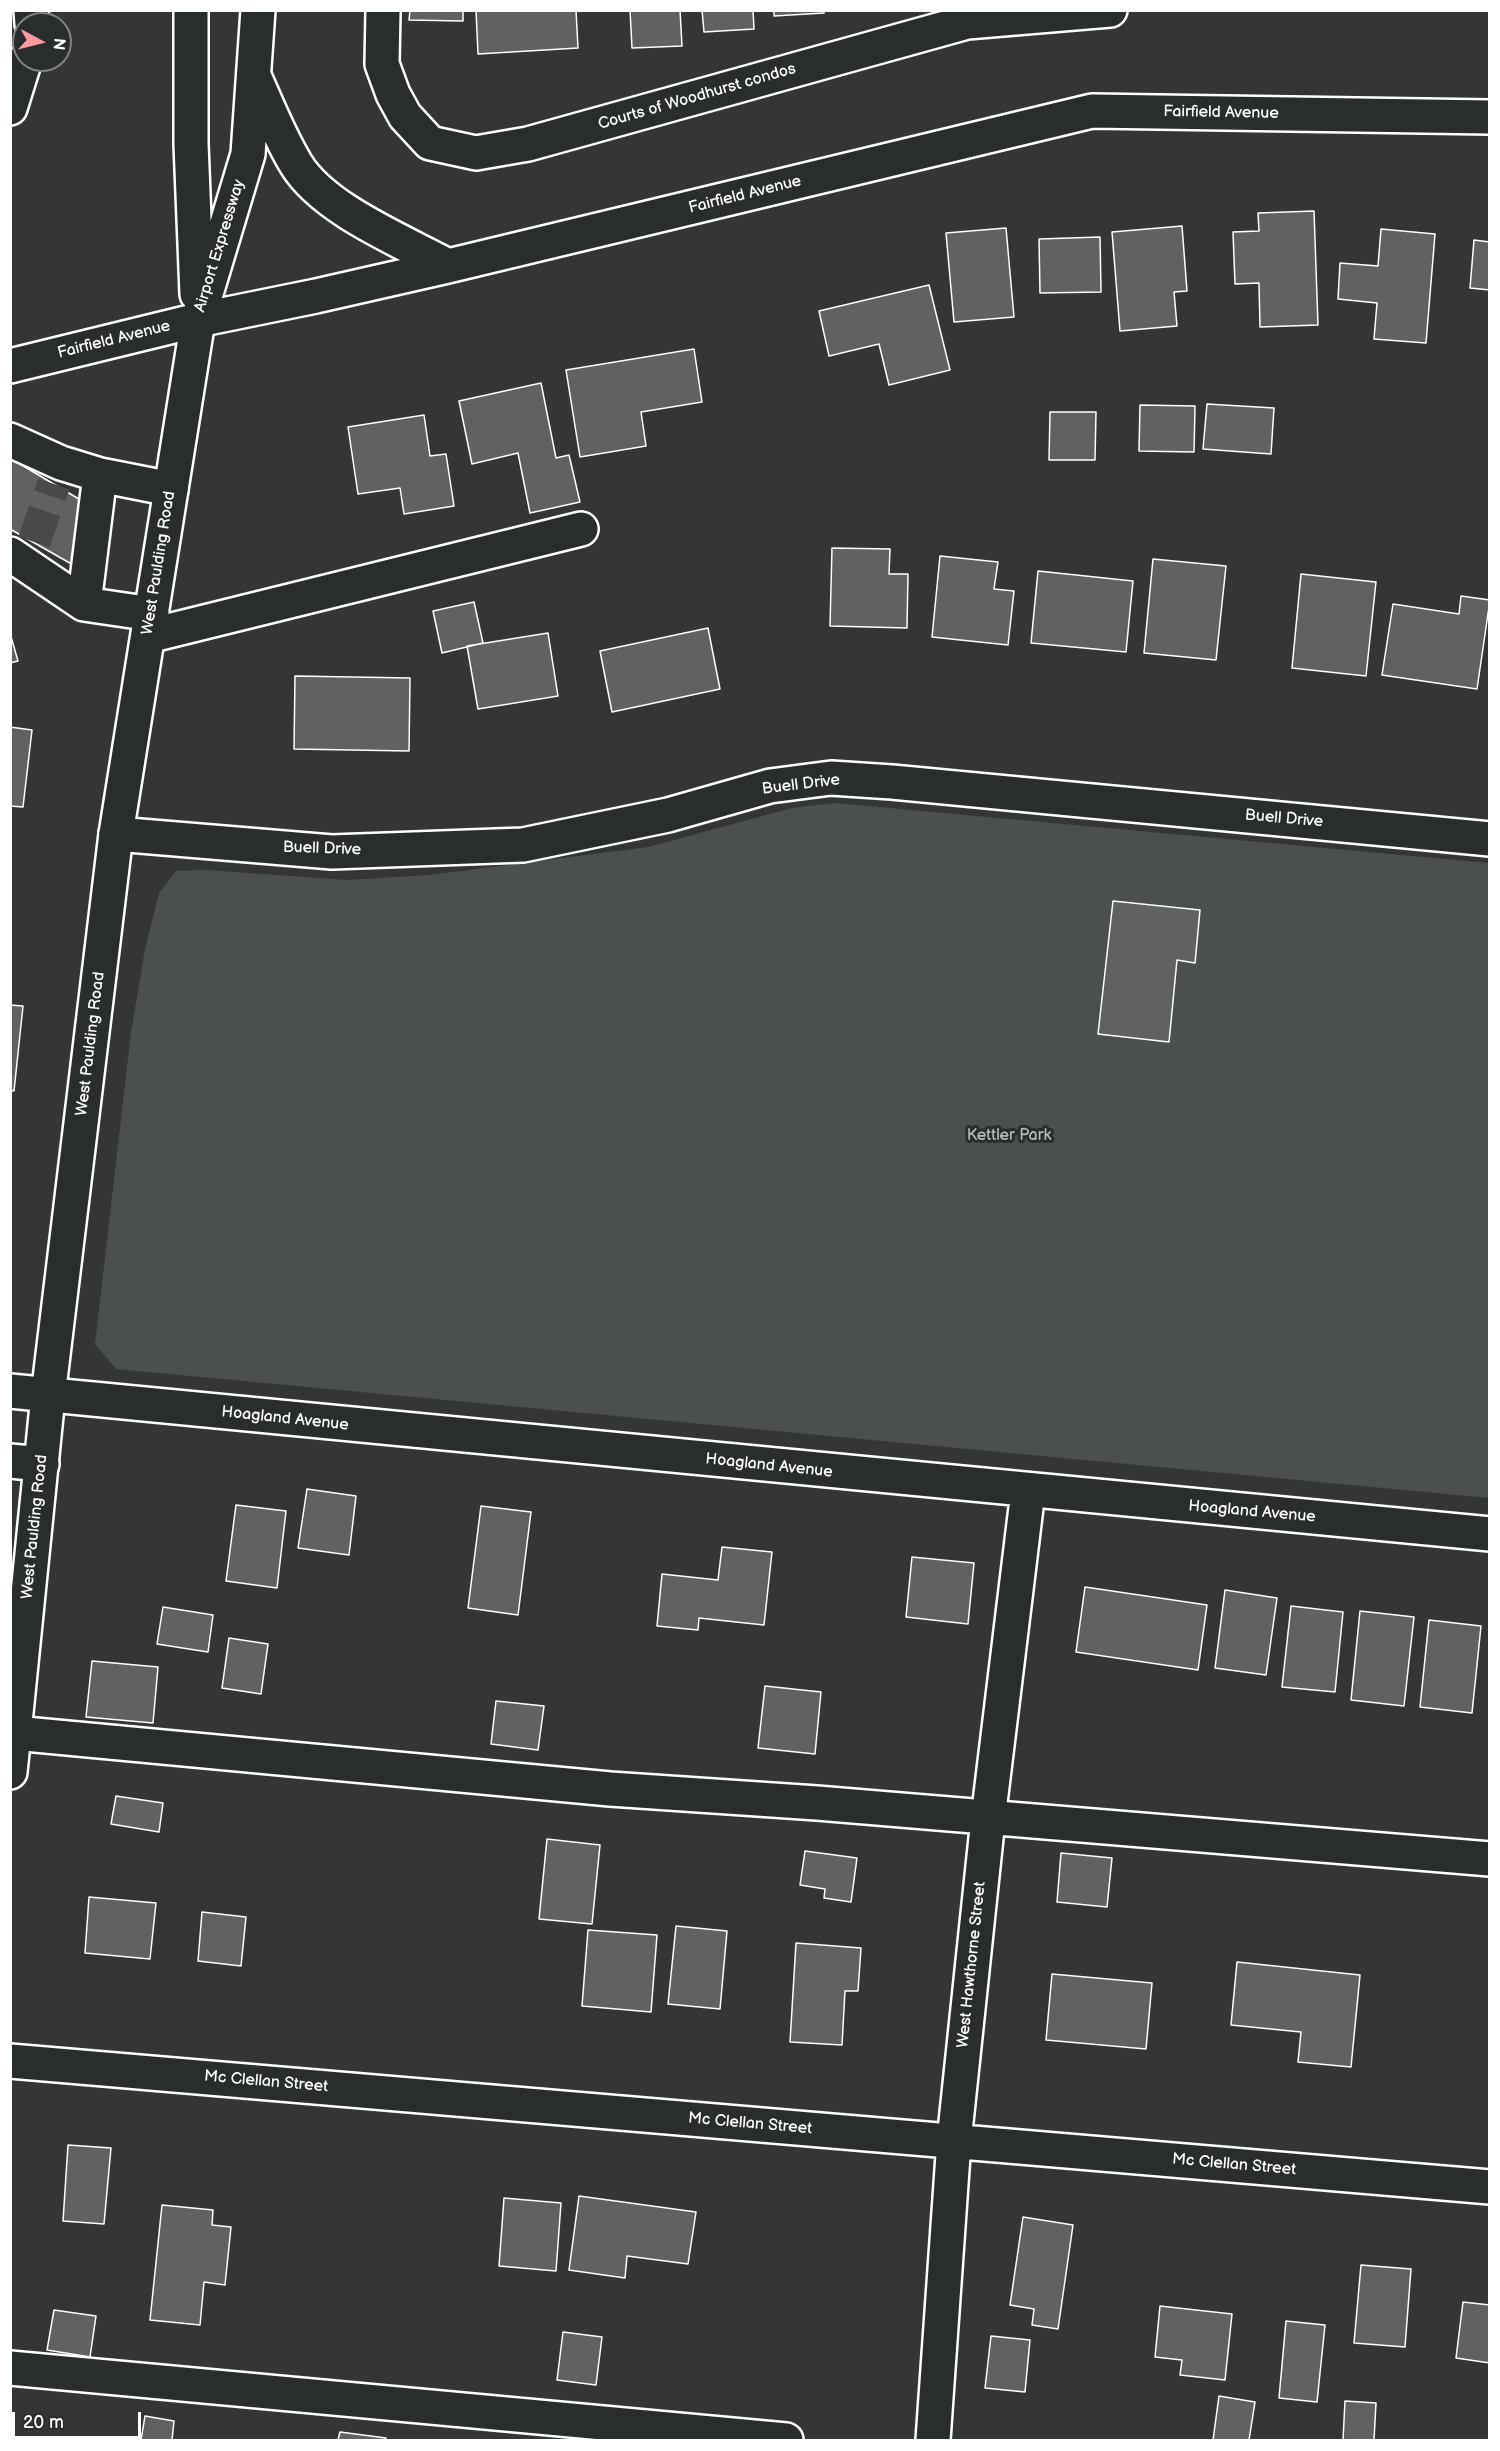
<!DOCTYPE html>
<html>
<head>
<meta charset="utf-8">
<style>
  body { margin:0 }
  #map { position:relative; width:1500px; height:2451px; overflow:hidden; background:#333536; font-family:"Balsamiq Sans",sans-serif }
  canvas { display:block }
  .frame { position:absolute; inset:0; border:12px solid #fff; pointer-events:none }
  .north { position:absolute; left:12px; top:12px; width:60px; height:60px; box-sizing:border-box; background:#2a2d2e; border:2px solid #7f8182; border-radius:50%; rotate:97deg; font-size:16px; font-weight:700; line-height:24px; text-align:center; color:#fff }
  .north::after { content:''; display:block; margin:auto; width:21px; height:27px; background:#ff9aa2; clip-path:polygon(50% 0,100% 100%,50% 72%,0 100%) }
  .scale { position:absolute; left:12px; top:2412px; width:129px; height:27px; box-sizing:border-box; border:3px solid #fff; border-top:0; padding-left:8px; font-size:18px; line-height:21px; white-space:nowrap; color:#fff; -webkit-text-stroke:4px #2a2d2e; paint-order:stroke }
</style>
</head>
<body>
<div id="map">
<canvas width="1500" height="2451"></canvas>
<div class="frame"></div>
<div class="north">N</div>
<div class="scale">20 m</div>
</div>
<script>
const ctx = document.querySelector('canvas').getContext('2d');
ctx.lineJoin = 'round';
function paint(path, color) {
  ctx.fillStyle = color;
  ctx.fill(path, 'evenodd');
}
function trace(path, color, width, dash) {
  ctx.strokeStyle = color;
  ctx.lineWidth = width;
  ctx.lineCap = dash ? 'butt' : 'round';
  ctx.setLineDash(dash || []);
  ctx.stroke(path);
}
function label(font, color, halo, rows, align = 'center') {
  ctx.font = font + ' "Balsamiq Sans",sans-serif';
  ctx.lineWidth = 6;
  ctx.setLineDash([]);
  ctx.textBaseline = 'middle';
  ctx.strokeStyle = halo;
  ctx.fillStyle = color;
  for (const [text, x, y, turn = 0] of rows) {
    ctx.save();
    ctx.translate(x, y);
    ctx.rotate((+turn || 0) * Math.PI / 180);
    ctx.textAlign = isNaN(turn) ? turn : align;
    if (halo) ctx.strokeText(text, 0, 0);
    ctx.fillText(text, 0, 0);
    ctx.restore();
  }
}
const green = new Path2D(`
  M835 803 1489 863V1498L116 1369 95 1344 131 1032 145 949 159 893 176 871 207 870 347 880 429 875 648 847 792 808Z`);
const building = new Path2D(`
  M410 10H463V21L409 20Z
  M476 10H576L578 48 478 54Z
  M630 10H680L682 46 632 48Z
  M702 10H753L754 29 704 32Z
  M774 10H824V13L774 16Z
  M1314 211 1318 325 1260 327 1259 283 1235 284 1233 232 1259 231 1258 213Z
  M1182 226 1187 291 1174 292 1177 326 1120 331 1112 232Z
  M1006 228 1014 317 954 322 946 233Z
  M1381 229 1435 234 1426 343 1374 339 1377 303 1338 299 1340 263 1378 266Z
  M1100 237 1101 292 1040 293 1039 239Z
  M1474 240 1490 242V290L1470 288Z
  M929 285 950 370 889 385 879 344 829 356 819 311Z
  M694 349 702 402 641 412 646 446 580 457 566 370Z
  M541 383 556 458 569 455 580 502 530 513 518 453 472 464 459 401Z
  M1207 404 1274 408 1271 454 1203 449Z
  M1140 405 1195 406 1194 452 1139 451Z
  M1050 412H1096L1095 460H1049Z
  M424 415 430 456 446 454 454 506 404 514 400 488 358 494 348 427Z
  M10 458 89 505 82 570 10 529Z
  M832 548 890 549 889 574H908L907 628 830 626Z
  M940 556 998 562 994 589 1014 591 1008 645 932 637Z
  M1153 559 1226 566 1216 660 1144 653Z
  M1038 571 1133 581 1126 652 1031 643Z
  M1301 574 1376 582 1366 676 1292 668Z
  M1461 596 1490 600 1477 689 1382 675 1393 604 1459 614Z
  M474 602 483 643 442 653 433 611Z
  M708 628 720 689 612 712 600 651Z
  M10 633 18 661 10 663Z
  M548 633 558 696 478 709 467 646Z
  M295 676 410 678 409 751 294 749Z
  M10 727 32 730 23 807 10 806Z
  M1113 901 1200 910 1195 963 1177 960 1169 1042 1098 1034Z
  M10 1005 23 1006 14 1091 10 1090Z
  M307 1489 356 1496 349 1555 298 1548Z
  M236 1505 286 1511 277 1588 226 1581Z
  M481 1506 531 1512 518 1615 468 1608Z
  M722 1547 772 1552 764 1625 699 1618 698 1630 657 1626 662 1574 718 1580Z
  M912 1557 974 1563 968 1624 906 1617Z
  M1085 1587 1207 1605 1198 1670 1076 1652Z
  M1225 1590 1277 1598 1266 1675 1215 1668Z
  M1291 1606 1343 1612 1335 1692 1282 1687Z
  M163 1607 213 1615 208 1652 157 1644Z
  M1360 1611 1414 1617 1404 1706 1351 1700Z
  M1429 1620 1481 1626 1472 1713 1420 1707Z
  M229 1638 268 1644 261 1694 222 1688Z
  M92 1661 158 1667 153 1723 86 1717Z
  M765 1686 821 1692 815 1754 758 1748Z
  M496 1701 544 1706 538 1750 491 1744Z
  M116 1796 163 1803 159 1832 111 1824Z
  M547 1839 600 1845 592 1924 539 1919Z
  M805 1851 857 1858 851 1902 824 1898 825 1889 800 1885Z
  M1061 1853 1112 1858 1107 1907 1057 1902Z
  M89 1897 156 1903 150 1959 85 1953Z
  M202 1912 246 1917 241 1966 198 1961Z
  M676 1926 727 1931 720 2009 668 2004Z
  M588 1930 657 1935 651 2012 582 2006Z
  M796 1943 861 1948 858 1991H845L842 2045 790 2042Z
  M1237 1962 1360 1975 1351 2067 1298 2062 1301 2032 1231 2025Z
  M1052 1974 1152 1983 1146 2049 1046 2040Z
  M68 2145 111 2148 104 2224 63 2221Z
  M579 2196 696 2212 688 2264 627 2256 625 2278 569 2270Z
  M504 2198 561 2203 556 2271 499 2266Z
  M162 2205 213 2210 212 2225 231 2227 225 2285 204 2282 200 2325 150 2320Z
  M1023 2217 1073 2225 1058 2329 1032 2325 1034 2309 1010 2305Z
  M1361 2265 1411 2269 1405 2347 1354 2343Z
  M1463 2302 1490 2305V2363L1456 2358Z
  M1160 2306 1232 2314 1225 2380 1180 2375 1182 2360 1155 2357Z
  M54 2310 96 2316 90 2357 47 2350Z
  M1286 2321 1325 2325 1317 2402 1279 2398Z
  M563 2332 602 2337 596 2385 557 2380Z
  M991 2336 1030 2340 1025 2392 985 2388Z
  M1219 2396 1255 2402 1249 2440H1213Z
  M1345 2401 1376 2403 1374 2440H1343Z
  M145 2416 174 2421 172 2440H141Z
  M340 2432 386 2438V2440H338Z`);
const minorTunnel = new Path2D(`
  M34 542 54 484`);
const minor = new Path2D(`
  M31 10 32 24
  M383 10 382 64 393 94 405 116 430 143 476 153 528 144 967 22 1110 10
  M10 108 25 60
  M10 440 61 463 100 475 171 489
  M10 554 84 604 152 614
  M84 604 100 475
  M148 636 581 529
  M116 834 332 852 523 845 668 815 770 786 831 778 892 782 1490 839
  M10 1391 1490 1534
  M10 1461 42 1464
  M14 1733 610 1789 817 1803 1490 1859
  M10 2061 1490 2187
  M10 2368 786 2440
  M933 2440 954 2141 988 1819 1028 1491`);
const major = new Path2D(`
  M191 10V144L197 294
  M254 76C267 105 279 136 296 164 323 209 402 241 448 266
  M10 366 198 320 316 296 448 266 1092 111 1490 117
  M10 1772 48 1396 116 834 198 320 248 154 258 10`);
const streetNames = [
  ["Courts of Woodhurst condos",697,97,-16],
  ["Fairfield Avenue",1221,113,1],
  ["Fairfield Avenue",745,195,-14],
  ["Airport Expressway",220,246,-73],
  ["Fairfield Avenue",114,340,-14],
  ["West Paulding Road",159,563,-81],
  ["Buell Drive",801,785,-7],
  ["Buell Drive",1284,819,5],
  ["Buell Drive",322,849,2],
  ["West Paulding Road",91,1044,-83],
  ["Hoagland Avenue",285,1419,6],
  ["Hoagland Avenue",769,1466,6],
  ["Hoagland Avenue",1252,1512,5],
  ["West Paulding Road",35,1527,-84],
  ["West Hawthorne Street",972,1965,-84],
  ["Mc Clellan Street",266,2082,5],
  ["Mc Clellan Street",750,2124,5],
  ["Mc Clellan Street",1234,2165,5]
];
const parkNames = [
  ["Kettler Park",1009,1136]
];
paint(green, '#4c4f50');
paint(building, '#5f6162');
trace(building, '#fff', 1.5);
trace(minorTunnel, '#47494a', 33, [33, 16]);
trace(minor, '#fff', 38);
trace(major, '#fff', 38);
trace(minor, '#2a2d2e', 33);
trace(major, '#2a2d2e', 33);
label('16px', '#fff', '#2a2d2e', streetNames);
label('16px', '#b7b9b9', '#2a2d2e', parkNames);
</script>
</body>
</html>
